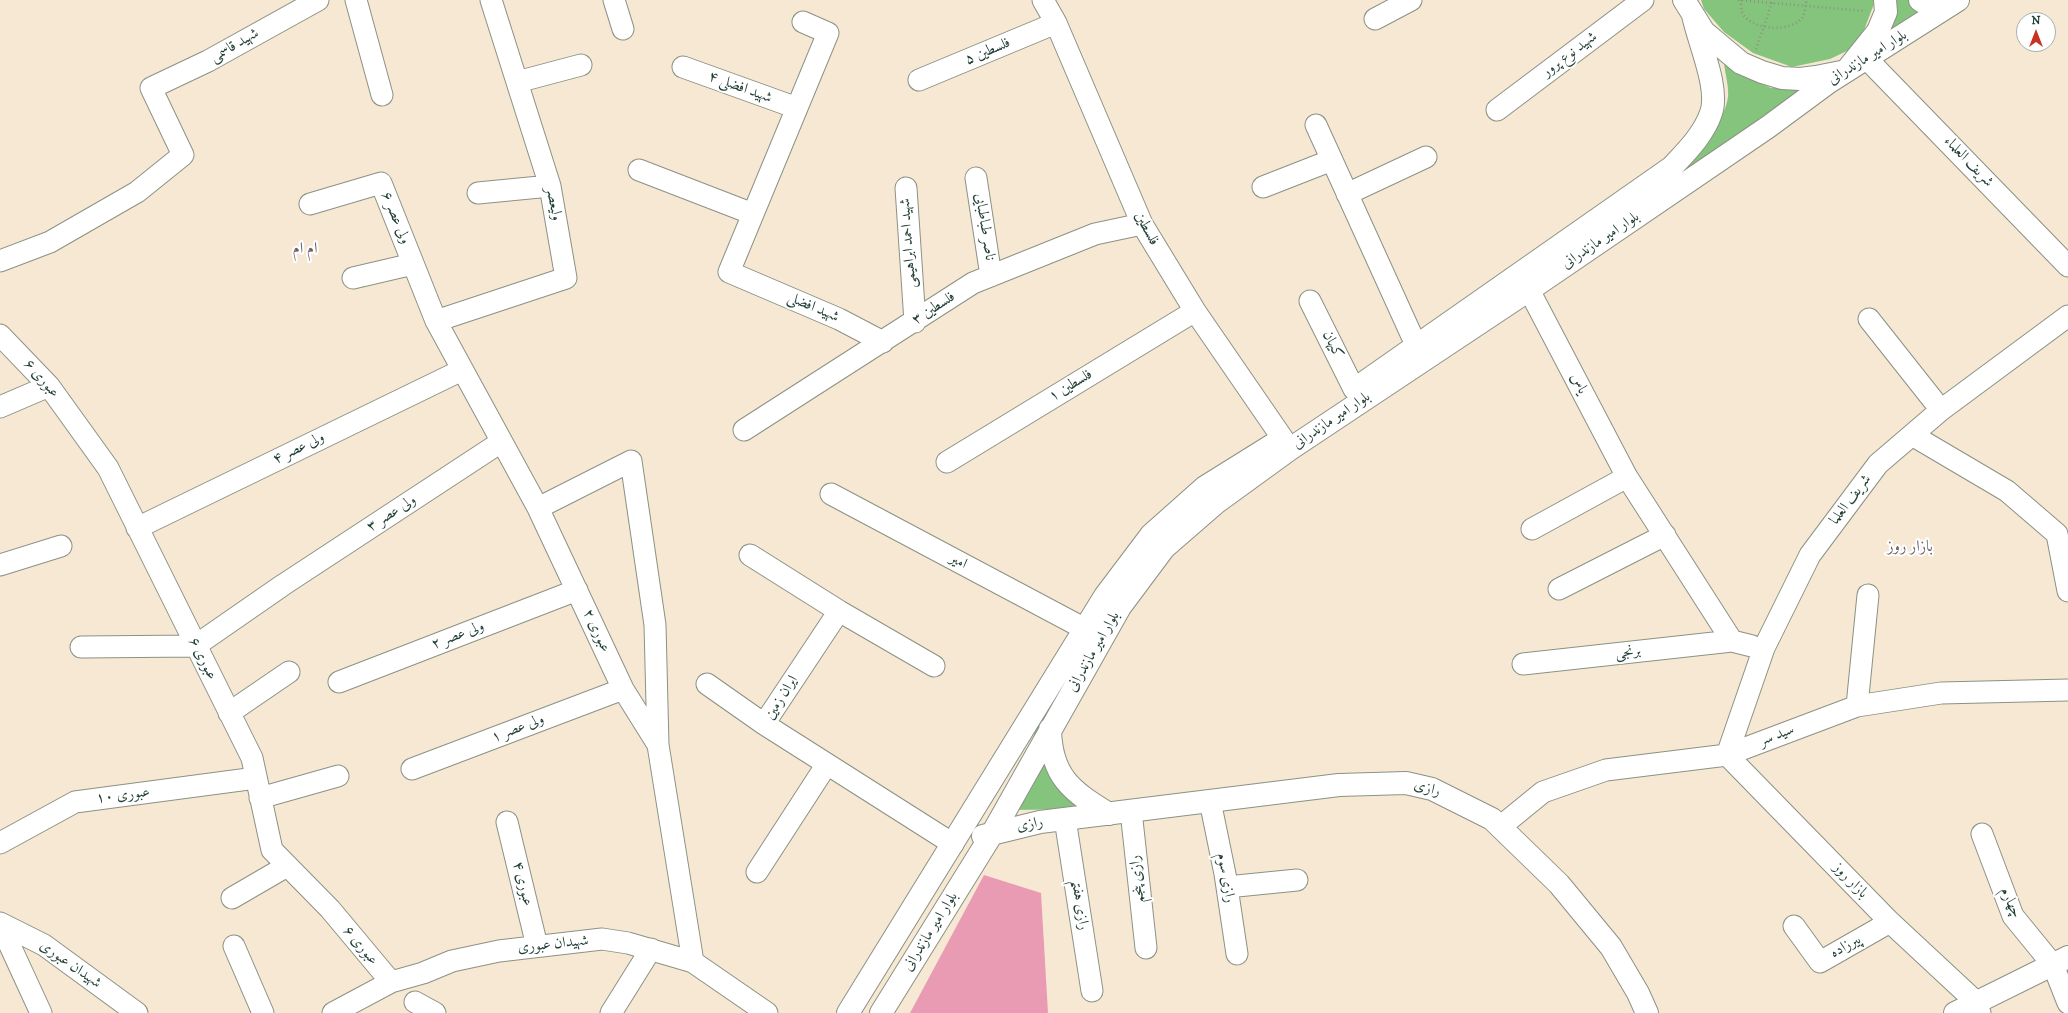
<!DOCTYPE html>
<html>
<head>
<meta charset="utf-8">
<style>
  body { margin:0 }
  #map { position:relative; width:2068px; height:1013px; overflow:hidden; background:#f7e8d4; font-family:"IM FELL DW Pica",serif }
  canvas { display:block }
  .north { position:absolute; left:2016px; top:12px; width:40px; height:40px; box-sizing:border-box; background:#fff; border:1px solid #a5b1ae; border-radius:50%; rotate:0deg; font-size:11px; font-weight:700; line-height:16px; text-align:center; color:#1f3d34 }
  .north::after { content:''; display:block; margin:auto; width:14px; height:18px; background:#c8321e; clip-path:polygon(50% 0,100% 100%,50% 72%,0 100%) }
</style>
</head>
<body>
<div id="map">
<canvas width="2068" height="1013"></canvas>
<div class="north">N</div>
</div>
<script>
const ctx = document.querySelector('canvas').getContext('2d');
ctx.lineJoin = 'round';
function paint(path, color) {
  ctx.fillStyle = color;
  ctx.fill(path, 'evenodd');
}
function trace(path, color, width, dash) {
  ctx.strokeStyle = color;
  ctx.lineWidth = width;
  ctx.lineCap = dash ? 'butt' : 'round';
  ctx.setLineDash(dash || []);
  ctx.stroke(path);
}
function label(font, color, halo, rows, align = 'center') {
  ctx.font = font + ' "IM FELL DW Pica",Amiri,serif';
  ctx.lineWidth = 4;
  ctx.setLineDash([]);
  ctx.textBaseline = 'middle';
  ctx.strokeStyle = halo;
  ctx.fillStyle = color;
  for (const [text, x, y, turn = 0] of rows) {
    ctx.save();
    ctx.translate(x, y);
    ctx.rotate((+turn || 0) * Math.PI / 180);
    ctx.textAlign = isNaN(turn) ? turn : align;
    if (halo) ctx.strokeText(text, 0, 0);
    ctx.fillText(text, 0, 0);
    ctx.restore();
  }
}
const green = new Path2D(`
  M1701 0H1873L1874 4 1864 30 1849 50 1830 59 1792 67 1753 53 1724 32 1704 9Z
  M1891 0H1913L1936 8 1885 33Z
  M1724 63 1740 74 1771 88 1815 86 1734 145 1259 467 1196 514 1164 543 1124 595 1047 729 1043 734 1035 735 1030 729 1032 721 1110 594 1155 537 1215 486 1241 471 1673 175C1693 156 1724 125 1728 97 1729 87 1725 73 1724 63Z
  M1044 752 1089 809 1011 810Z`);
const building = new Path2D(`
  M984 875 1041 893 1048 1013H910Z`);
const path = new Path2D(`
  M1738 0 1865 11
  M1741 0C1741 3 1741 9 1742 12 1750 31 1792 33 1803 17 1805 14 1805 6 1806 2L1805 0
  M1756 49 1773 0`);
const minor = new Path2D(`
  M356 0 382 95
  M614 0 623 29
  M1043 0 1056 23 1142 224 1195 311 1283 439
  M1375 19 1411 0
  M803 22 828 33 729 272 839 319 883 342
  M1867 59 2068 266
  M683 67 797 108
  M919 80 1056 23
  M517 82 581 65
  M1497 110 1643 0
  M1316 125 1416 345
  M639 170 753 214
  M976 178 991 276
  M1263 187 1332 160
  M906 188 915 322
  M478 193 550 186
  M1347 194 1426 157
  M310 204 381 183 436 321 538 508 623 689 658 745 693 962
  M0 261 50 242 137 192 183 155 151 88 208 61 318 0
  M353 278 413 264
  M1529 290 1627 477 1732 641 1752 646
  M1310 301 1354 389
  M1869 319 1941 410
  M436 321 566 278 550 186 491 0
  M0 335 49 386 108 468 252 758 272 850 330 909 391 982
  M0 407 49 386
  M744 430 973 283 1095 234 1142 224
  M1912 435 2007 491 2057 534 2068 591
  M947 462 1195 311
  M831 494 1085 629
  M538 508 631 461 655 625 658 745
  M137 528 462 370
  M1532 529 1627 477
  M750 555 839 611 934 666
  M0 565 61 546
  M1559 589 1665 535
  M81 647 195 646 283 585 501 442
  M1523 664 1732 641
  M339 682 577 590
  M707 684 764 724 953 844
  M1857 706 1868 595
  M229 713 289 672
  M764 724 839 611
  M1727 755 1764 648 1810 555 1878 464 1941 410 2068 316
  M1727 755 1890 922 1976 1002 1980 1013
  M412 769 623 689
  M260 798 338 776
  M1210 801 1225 874 1237 954
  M1131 811 1146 948
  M1065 819 1092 991
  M507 822 537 946
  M1500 827 1543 792 1606 770 1727 755 1857 706 1941 693 2068 690
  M1982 834 2013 916 2053 965 2068 1003
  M0 843 75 802 256 778
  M757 872 827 764
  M1227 887 1297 880
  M232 898 287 866
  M0 923 44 945 137 1013
  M0 924 41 1013
  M1794 926 1820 962 1890 922
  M234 946 263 1013
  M415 1002 435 1013
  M333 1013 391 982 423 973 452 961 499 951 602 939 628 943 693 962 767 1013
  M611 1013 651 949`);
const major = new Path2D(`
  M1684 0 1704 32 1741 63 1762 72 1782 78 1800 79 1816 77 1846 71 1878 31 1886 12 1885 0
  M1920 0 1923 2 1949 0
  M1359 386 1672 167C1687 151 1704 134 1711 113 1720 88 1698 41 1693 15
  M1050 729C1051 776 1071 791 1109 814
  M983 836 1040 822 1339 785 1406 783 1432 789 1492 819 1559 884 1611 947 1638 993 1647 1013
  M848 1013 1105 596 1151 535 1205 487 1274 444
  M881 1013 992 834 1120 607 1164 548 1217 502 1290 449 1529 290 1768 127 1829 82 1958 0
  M1955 1013 2068 957`);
const streetNames = [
  ["شهید قاسمی",235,46,-30],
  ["فلسطین ۵",988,52,-23],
  ["شهید نوع پرور",1570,55,-37],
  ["بلوار امیر مازندرانی",1868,58,-32],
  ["شهید افضلی ۴",740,88,20],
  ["شریف العلماء",1968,162,46],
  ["ولیعصر",553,204,79],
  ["ولی عصر ۶",395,218,68],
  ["ناصر طباطبایی",984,227,81],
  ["فلسطین",1146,229,62],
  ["بلوار امیر مازندرانی",1601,241,-34],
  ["شهید احمد ابراهیمی",909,243,-94],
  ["شهید افضلی",813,308,23],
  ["فلسطین ۳",934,309,-33],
  ["کیهان",1332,345,63],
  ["عبوری ۶",41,379,49],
  ["یاس",1578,384,63],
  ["فلسطین ۱",1071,386,-31],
  ["بلوار امیر مازندرانی",1332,421,-34],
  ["ولی عصر ۴",299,449,-26],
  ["شریف العلما",1851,500,-53],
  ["ولی عصر ۳",392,514,-33],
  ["امیر",958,562,28],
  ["عبوری ۲",596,631,65],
  ["ولی عصر ۲",458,636,-21],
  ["بلوار امیر مازندرانی",1094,652,-60],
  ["برنجی",1628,653,-6],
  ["عبوری ۶",202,659,63],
  ["ایران زمین",782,698,-58],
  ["ولی عصر ۱",518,729,-21],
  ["سید سر",1777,736,-21],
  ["رازی",1427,789,17],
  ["عبوری ۱۰",123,796,-7],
  ["رازی",1030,825,-11],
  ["رازی سوم",1225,878,80],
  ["رازی پنجم",1138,879,-96],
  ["بازار روز",1850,881,46],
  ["عبوری ۴",522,884,76],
  ["چهارم",2010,903,65],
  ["رازی هفتم",1079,905,81],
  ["بلوار امیر مازندرانی",931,932,-58],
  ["شهیدان عبوری",553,945,-6],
  ["عبوری ۶",360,946,50],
  ["پیرزاده",1846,947,-29],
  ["شهیدان عبوری",70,965,35]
];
const neighbourhoodNames = [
  ["ام ام",305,250],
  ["بازار روز",1910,548]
];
paint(green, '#85c47c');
paint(building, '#e99bb4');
trace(minor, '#8b9284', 23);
trace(major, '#8b9284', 24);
trace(path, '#8b9284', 2.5, [1, 3]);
trace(minor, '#fff', 21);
trace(major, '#fff', 22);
label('15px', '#1f3d34', '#fff', streetNames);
label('16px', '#665e61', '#fff', neighbourhoodNames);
</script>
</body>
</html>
